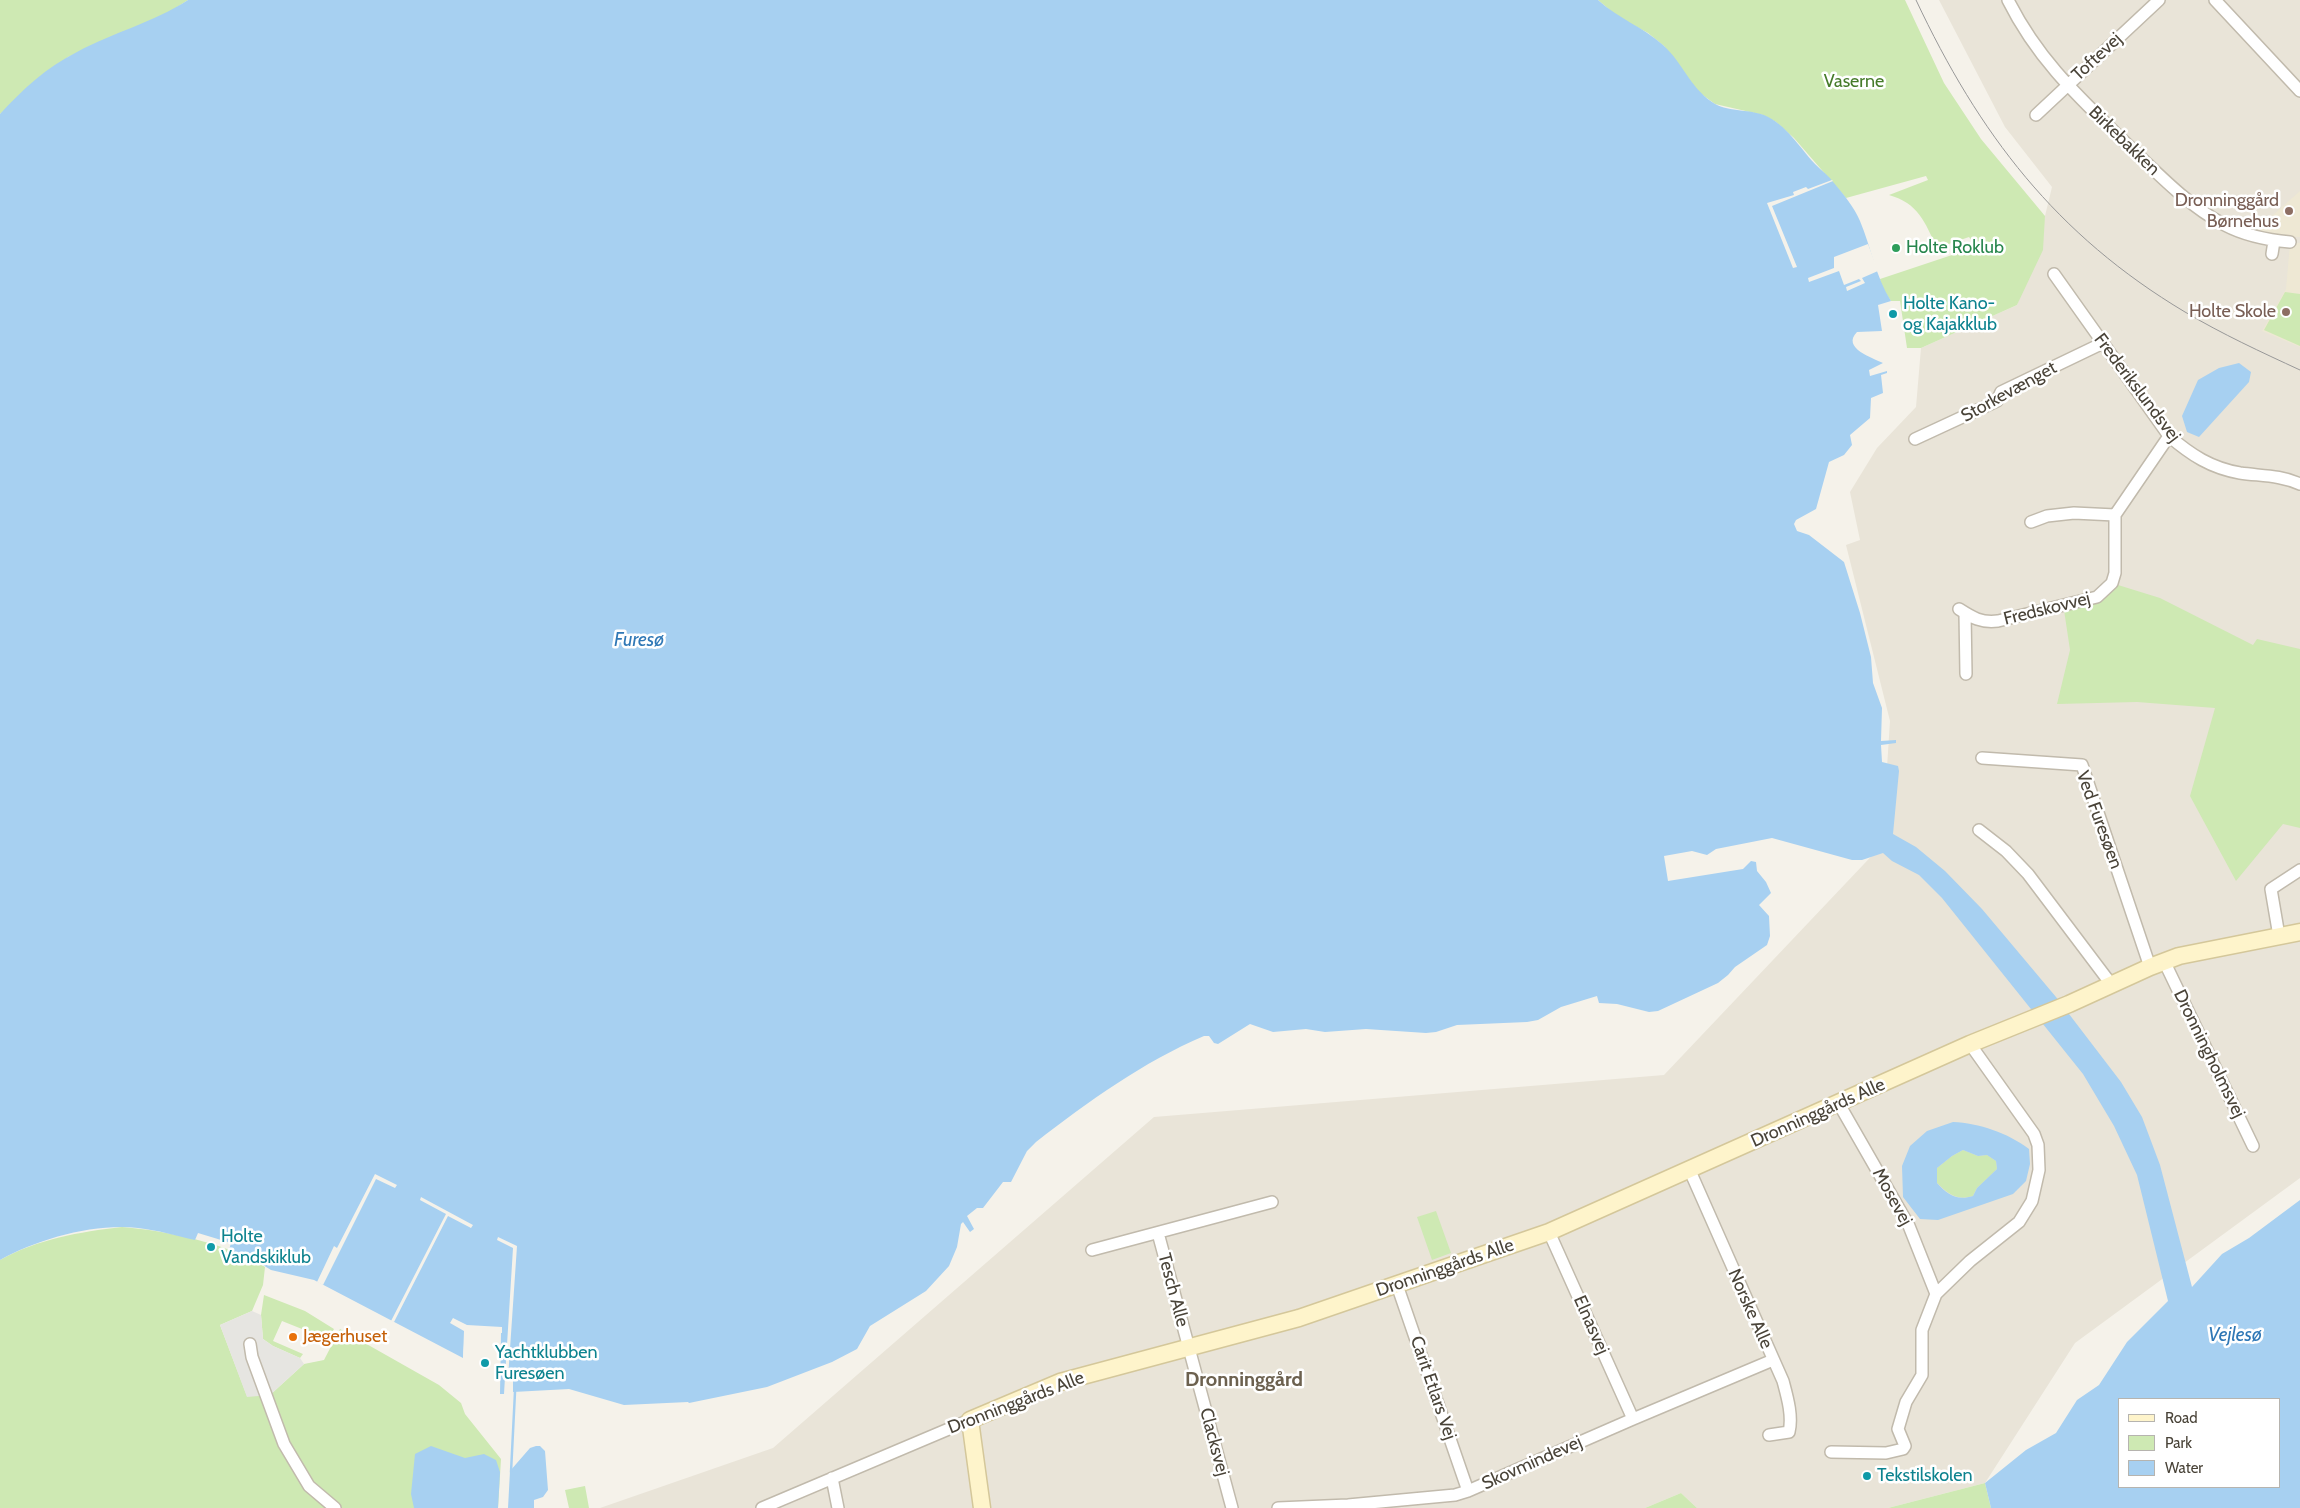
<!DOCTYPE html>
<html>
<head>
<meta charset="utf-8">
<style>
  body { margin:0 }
  #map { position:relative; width:2300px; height:1508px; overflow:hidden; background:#f5f2ea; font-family:Cabin,sans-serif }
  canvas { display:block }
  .legend { position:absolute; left:2118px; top:1398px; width:162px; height:90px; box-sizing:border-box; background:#fff; border:1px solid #b6b4af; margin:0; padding:6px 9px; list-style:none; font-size:15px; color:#494338 }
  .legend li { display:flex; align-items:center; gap:10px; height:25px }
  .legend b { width:25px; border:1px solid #b6b4af }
</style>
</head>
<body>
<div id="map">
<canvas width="2300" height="1508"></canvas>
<ul class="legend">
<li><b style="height:6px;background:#fef4cb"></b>Road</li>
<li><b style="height:14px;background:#cee9b3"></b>Park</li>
<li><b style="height:14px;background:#a7d0f1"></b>Water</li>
</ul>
</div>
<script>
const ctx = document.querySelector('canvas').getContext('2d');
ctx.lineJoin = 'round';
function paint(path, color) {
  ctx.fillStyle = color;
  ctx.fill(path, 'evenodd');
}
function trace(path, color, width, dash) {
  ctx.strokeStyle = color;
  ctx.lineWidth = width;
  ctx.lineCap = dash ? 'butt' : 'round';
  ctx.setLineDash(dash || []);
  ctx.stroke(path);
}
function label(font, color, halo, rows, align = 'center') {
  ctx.font = font + ' Cabin,sans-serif';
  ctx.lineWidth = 5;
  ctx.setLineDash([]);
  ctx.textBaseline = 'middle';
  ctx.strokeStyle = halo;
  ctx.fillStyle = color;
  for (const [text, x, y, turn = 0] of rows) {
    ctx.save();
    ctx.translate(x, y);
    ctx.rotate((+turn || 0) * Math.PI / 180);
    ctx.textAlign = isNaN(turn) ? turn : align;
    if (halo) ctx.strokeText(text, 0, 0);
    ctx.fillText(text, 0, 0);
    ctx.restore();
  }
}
const residential = new Path2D(`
  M1939 0H2300V1178L2075 1343 1985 1483 1888 1508H1697L1681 1493 1645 1508H600L773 1448 1154 1117 1664 1075 1882 845 1890 721 1846 545 1860 540 1850 492 1877 448 1916 407 1921 348 2017 305 2045 216 2052 187 2005 127Z`);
const education = new Path2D(`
  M2300 191V237L2278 236 2256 230Z
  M2290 243H2300V347L2262 331 2286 289Z`);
const green = new Path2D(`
  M0 0H188L165 15 68 57 0 114Z
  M1598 0H1905L1944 83 1981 139 2045 216 2043 250 2017 305 1921 348H1907L1900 301H1891L1881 286 1880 279 1976 247 1969 237 1937 248C1925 222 1918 203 1889 195L1928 180 1926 176 1846 198 1794 138 1776 122 1763 115 1715 104 1697 91 1664 46 1648 33 1618 17Z
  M2285 292 2300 294V346L2264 330Z
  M2118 585 2160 598 2253 645 2257 639 2300 649V828L2283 824 2236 881 2190 796 2215 708 2137 702 2057 704 2070 650 2064 610 2101 599Z
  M1963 1150 1978 1156 1987 1155 1996 1161 1997 1169 1977 1188 1973 1196C1956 1201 1949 1194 1937 1183V1168L1952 1156Z
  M1436 1211 1451 1253 1432 1260 1417 1217Z
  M122 1227C163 1230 231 1244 265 1267L263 1285 252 1311 220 1325 247 1396 270 1395 304 1364 324 1360 340 1329 439 1385 461 1403 465 1414 501 1459 498 1508H0V1260C38 1239 79 1232 122 1227Z
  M264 1295 305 1311 334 1329 329 1338 311 1344 308 1343 312 1333 282 1321 273 1341 303 1354 300 1358 273 1346 263 1339 261 1315Z
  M1985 1483 1991 1508H1888Z
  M585 1486 589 1508H569L565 1490Z
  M1681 1493 1697 1508H1645Z`);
const parking = new Path2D(`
  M252 1311 261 1315 263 1339 273 1346 300 1358 304 1364 270 1395 247 1397 220 1325Z`);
const water = new Path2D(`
  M188 0H1598C1619 19 1643 27 1663 45 1683 63 1689 86 1712 102 1726 112 1748 109 1764 115 1787 125 1799 147 1815 164 1822 171 1829 176 1834 183 1844 195 1854 207 1860 221 1871 247 1876 278 1891 301L1878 305 1882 331 1857 332C1841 348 1873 358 1883 363L1869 370 1870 376 1887 371V373L1881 375 1883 393 1871 398 1870 418 1850 435 1852 445 1844 455 1829 462 1816 509 1796 520 1794 524 1797 531 1809 535 1844 562 1860 613 1871 657 1873 683 1882 708 1881 741 1896 740V743L1881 745 1882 762 1898 766 1899 771 1893 834 1916 847 1945 871 1982 909 2056 997 2121 1082 2142 1117 2160 1165 2192 1287 2222 1254 2249 1238 2300 1200V1508H1991L1985 1483 2026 1450 2056 1433 2077 1400 2099 1385 2127 1342 2168 1301 2137 1175 2114 1126 2083 1074 1942 898 1919 875 1892 861 1883 853 1862 860H1852L1772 838 1716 849 1707 855 1692 851 1664 856 1668 881 1743 869 1751 861 1756 862 1757 871 1766 882 1771 893 1759 905 1769 916 1770 936 1767 945 1735 967 1728 975 1718 983 1658 1011 1649 1012 1617 1004 1599 1003 1597 996 1561 1007 1538 1020 1527 1022 1457 1025 1436 1032 1426 1033 1366 1029 1325 1032 1306 1029 1273 1032 1250 1024 1218 1044 1214 1043 1209 1036H1204C1143 1062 1089 1101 1036 1142L1027 1151 1011 1182H1003L983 1208H977L967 1216 974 1229 970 1232 963 1222 961 1224 957 1247 949 1266 926 1291 870 1326 857 1349 832 1362 767 1387 689 1403 688 1402 624 1405 569 1389 513 1392V1378L505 1377 504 1394H500L501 1333 465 1331 463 1358 314 1280 271 1270 250 1257 229 1250 231 1243 198 1233 195 1240C177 1236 157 1230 138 1228 94 1223 38 1239 0 1260V114C23 89 47 67 77 52 114 32 152 23 188 0ZM2119 1399H2279V1487H2119Z
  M2239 363 2251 372 2249 382 2199 437 2187 432 2182 416 2198 380 2219 368Z
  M1953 1122C1979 1123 2008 1133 2029 1149L2030 1164 2026 1181 2013 1194 1938 1220 1920 1219 1903 1197 1902 1166 1910 1146 1927 1131ZM1963 1150 1978 1156 1987 1155 1996 1161 1997 1169 1977 1188 1973 1196C1957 1201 1948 1195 1937 1183V1168L1952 1156Z
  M431 1446 465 1458 484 1454 496 1460 500 1472 498 1508H414L411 1494 415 1454Z
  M536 1446H540L545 1451 548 1490 543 1497 534 1500V1508H508L510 1471 530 1448Z`);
const pier = new Path2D(`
  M1832 180 1833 181 1772 206 1797 267 1793 268 1767 203 1794 195 1793 192 1806 187 1808 189Z
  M1868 244 1878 271 1862 278 1865 283 1847 291 1846 287 1861 281 1859 279 1844 285 1839 271 1809 282 1808 278 1834 268V257Z
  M375 1174 397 1185 395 1188 376 1179 323 1285 317 1282 334 1246 337 1248Z
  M421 1197 473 1225 471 1228 448 1216 394 1322 391 1321 446 1214 420 1200Z
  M498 1237 517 1246 508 1378 505 1377 513 1248 497 1240Z
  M453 1318 467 1325 502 1327V1333H495V1335L467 1333 465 1359 463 1358 464 1331 450 1323Z`);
const stream = new Path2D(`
  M511 1472 515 1392`);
const street = new Path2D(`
  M2008 0C2039 62 2082 100 2131 148 2159 175 2190 207 2225 225 2246 236 2267 240 2290 242
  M2215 0 2300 91
  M2036 115 2159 0
  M2272 254 2274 241
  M2054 274 2169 436C2191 455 2211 468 2240 473 2261 476 2280 475 2300 484
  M1915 439 1997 401 2001 392 2103 343
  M2031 522 2047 516 2074 513 2115 515
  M1959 609C1973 618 1981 623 1998 621L2097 597 2112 583 2115 573V515L2169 436
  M1965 613 1966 674
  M1982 758 2082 765 2150 967
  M1979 830 2006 851 2028 874 2111 984
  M2279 936 2271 889 2300 870
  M2164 961 2253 1146
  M1839 1104 1909 1226 1936 1294
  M1690 1171 1783 1381C1787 1396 1793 1416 1789 1432L1769 1435
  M1549 1232 1633 1419
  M1158 1233 1232 1508
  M1092 1250 1272 1202
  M1397 1285 1468 1491
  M250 1344 252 1357 284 1444 309 1486 335 1508
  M1831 1452 1886 1453 1903 1449 1905 1446 1898 1429 1906 1402 1922 1375V1330L1936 1294 1970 1261 2019 1222 2032 1201 2039 1170 2038 1145 2034 1134 1970 1044
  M832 1478 838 1508
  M762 1508 970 1420
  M1278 1508 1348 1505 1455 1495 1468 1491 1633 1419 1773 1360`);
const secondary = new Path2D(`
  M982 1508 970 1420 1060 1382 1299 1318 1549 1232 1970 1044 2069 1004 2150 967 2179 956 2300 932`);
const tram = new Path2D(`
  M1916 0C1979 134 2056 235 2185 312 2222 334 2261 352 2300 370`);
const markers = [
  [2289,211,5,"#8d6e63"],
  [1896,248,5,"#2e9e5b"],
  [2286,312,5,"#8d6e63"],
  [1893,314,5,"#0f9aa8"],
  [211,1247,5,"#0f9aa8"],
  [293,1337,5,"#e8710a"],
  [485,1363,5,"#0f9aa8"],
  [1867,1476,5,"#0f9aa8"]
];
const streetNames = [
  ["Toftevej",2097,57,-43],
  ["Birkebakken",2124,141,44],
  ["Frederikslundsvej",2137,388,53],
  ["Storkevænget",2009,392,-29],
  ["Fredskovvej",2047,609,-14],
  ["Ved Furesøen",2099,820,70],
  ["Dronningholmsvej",2209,1054,64],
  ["Dronninggårds Alle",1818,1113,-24],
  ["Mosevej",1892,1197,61],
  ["Dronninggårds Alle",1445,1268,-19],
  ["Tesch Alle",1173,1290,75],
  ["Norske Alle",1750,1309,66],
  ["Elnasvej",1591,1325,66],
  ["Carit Etlars Vej",1433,1388,71],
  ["Dronninggårds Alle",1016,1403,-21],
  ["Clacksvej",1214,1442,75],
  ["Skovmindevej",1532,1463,-24]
];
const parkNames = [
  ["Vaserne",1854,82]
];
const educationNames = [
  ["Dronninggård",2279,201],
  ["Børnehus",2279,222],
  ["Holte Skole",2276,312]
];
const leisureNames = [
  ["Holte Roklub",1906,248]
];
const cultureNames = [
  ["Holte Kano-",1903,304],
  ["og Kajakklub",1903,325],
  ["Holte",221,1237],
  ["Vandskiklub",221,1258],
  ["Yachtklubben",495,1353],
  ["Furesøen",495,1374],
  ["Tekstilskolen",1877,1476]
];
const foodNames = [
  ["Jægerhuset",303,1337]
];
const waterNames = [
  ["Furesø",639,640],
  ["Vejlesø",2235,1335]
];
const quarterNames = [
  ["Dronninggård",1244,1380]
];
paint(residential, '#e9e4d8');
paint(education, '#eee8d4');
paint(green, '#cee9b3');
paint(parking, '#e6e5e1');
paint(water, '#a7d0f1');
paint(pier, '#f5f2ea');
trace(stream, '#a7d0f1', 2.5);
trace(street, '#c1baac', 14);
trace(secondary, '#d4c79a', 19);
trace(street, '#fff', 11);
trace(secondary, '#fef4cb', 16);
trace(tram, '#989898', 1);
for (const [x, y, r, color] of markers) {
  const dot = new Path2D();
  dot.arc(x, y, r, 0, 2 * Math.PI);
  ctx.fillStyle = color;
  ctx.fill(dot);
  trace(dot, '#fff', 2);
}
label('18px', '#494338', '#fff', streetNames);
label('18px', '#467b2a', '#fff', parkNames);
label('18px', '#785e54', '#fff', educationNames, 'right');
label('18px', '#27864d', '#fff', leisureNames, 'left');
label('18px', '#0d838f', '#fff', cultureNames, 'left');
label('18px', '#c56008', '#fff', foodNames, 'left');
label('italic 19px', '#3078b6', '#fff', waterNames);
label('bold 20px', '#6c614f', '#fff', quarterNames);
</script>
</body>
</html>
